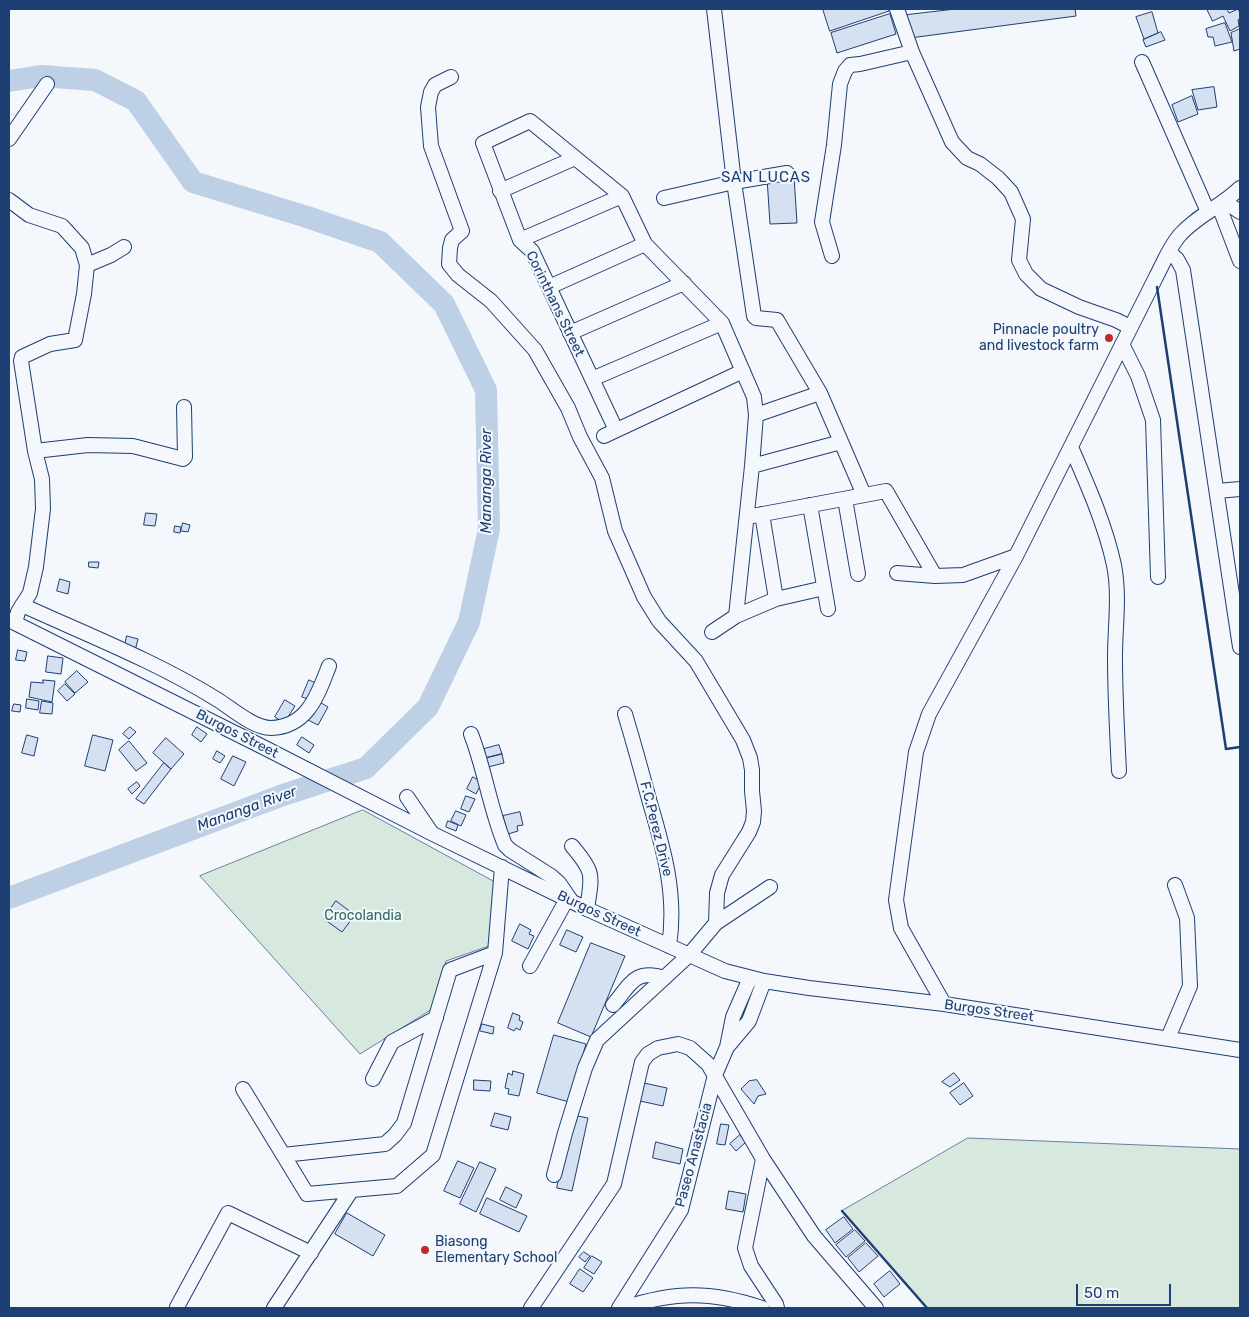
<!DOCTYPE html>
<html>
<head>
<meta charset="utf-8">
<style>
  body { margin:0 }
  #map { position:relative; width:1249px; height:1317px; overflow:hidden; background:#f4f7fb; font-family:Rubik,sans-serif }
  canvas { display:block }
  .frame { position:absolute; inset:0; border:10px solid #1d3f73; pointer-events:none }
  .scale { position:absolute; left:1076px; top:1284px; width:95px; height:22px; box-sizing:border-box; border:2px solid #1d3f73; border-top:0; padding-left:6px; font-size:15px; line-height:18px; white-space:nowrap; color:#1d3f73; -webkit-text-stroke:4px #f4f7fb; paint-order:stroke }
</style>
</head>
<body>
<div id="map">
<canvas width="1249" height="1317"></canvas>
<div class="frame"></div>
<div class="scale">50 m</div>
</div>
<script>
const ctx = document.querySelector('canvas').getContext('2d');
ctx.lineJoin = 'round';
function paint(path, color) {
  ctx.fillStyle = color;
  ctx.fill(path, 'evenodd');
}
function trace(path, color, width, dash) {
  ctx.strokeStyle = color;
  ctx.lineWidth = width;
  ctx.lineCap = dash ? 'butt' : 'round';
  ctx.setLineDash(dash || []);
  ctx.stroke(path);
}
function label(font, color, halo, rows, align = 'center') {
  ctx.font = font + ' Rubik,sans-serif';
  ctx.lineWidth = 4;
  ctx.setLineDash([]);
  ctx.textBaseline = 'middle';
  ctx.strokeStyle = halo;
  ctx.fillStyle = color;
  for (const [text, x, y, turn = 0] of rows) {
    ctx.save();
    ctx.translate(x, y);
    ctx.rotate((+turn || 0) * Math.PI / 180);
    ctx.textAlign = isNaN(turn) ? turn : align;
    if (halo) ctx.strokeText(text, 0, 0);
    ctx.fillText(text, 0, 0);
    ctx.restore();
  }
}
const green = new Path2D(`
  M363 810 495 882 489 946 446 961 434 1008 360 1054 200 876Z
  M968 1138 1240 1149V1308H927L842 1211Z`);
const river = new Path2D(`
  M9 81 41 76 95 80 136 101 193 182 307 217 380 242 444 304 486 390 489 529 469 622 428 707 366 768 283 795 9 898`);
const building = new Path2D(`
  M823 9H888L889 11 830 31Z
  M956 9H1075L1076 16 910 38 907 15Z
  M1207 9H1227L1229 13 1238 9 1240 13V18L1238 20 1239 26 1230 31 1223 16 1213 21Z
  M1152 12 1158 33 1144 39 1136 17Z
  M890 14 896 34 837 53 831 33Z
  M1225 23 1232 42 1215 46 1213 37H1208L1206 29Z
  M1240 29V49L1234 51 1231 33Z
  M1161 32 1165 40 1146 47 1143 40Z
  M1214 87 1217 107 1198 110 1192 90Z
  M1192 96 1198 114 1178 122 1172 105Z
  M794 176 797 223 770 224 767 178Z
  M146 513 157 514 155 526 144 525Z
  M183 523 190 525 188 532 181 531Z
  M175 526 181 527 180 533 174 532Z
  M89 562H99L98 568 89 567Z
  M60 579 70 582 68 594 57 591Z
  M127 636 138 639 135 651 124 649Z
  M18 650 27 652 25 661 16 660Z
  M48 656 63 658 61 674 46 672Z
  M77 671 88 682 75 693 65 682Z
  M43 680 55 681 52 702 29 697 31 682 43 683Z
  M309 680 320 685 313 701 302 697Z
  M65 684 75 694 67 701 58 691Z
  M27 699 39 701 38 710 26 708Z
  M285 700 295 706 284 723 275 717Z
  M42 701 53 703 52 714 40 713Z
  M318 701 328 707 318 725 308 720Z
  M14 704 21 705 20 712 12 711Z
  M130 727 136 732 129 739 123 734Z
  M197 727 207 734 201 742 192 735Z
  M27 735 38 738 34 756 22 753Z
  M93 735 113 740 105 771 85 766Z
  M302 737 314 745 309 753 297 745Z
  M166 738 184 754 171 769 153 753Z
  M129 741 147 763 136 771 119 750Z
  M499 745 502 754 486 758 484 749Z
  M217 751 225 756 220 763 213 759Z
  M502 754 504 763 488 767 486 758Z
  M233 756 246 762 234 786 221 779Z
  M164 763 171 769 144 804 136 799Z
  M473 777 482 782 476 794 467 789Z
  M137 782 140 786 132 794 128 789Z
  M466 796 475 799 469 812 461 809Z
  M456 811 466 815 461 826 451 821Z
  M520 812 523 825 517 826 518 831 508 834 503 816Z
  M448 821 458 825 456 831 446 827Z
  M336 901 355 915 342 932 324 919Z
  M520 924 531 930 529 934 534 936 528 949 512 941Z
  M567 930 583 937 576 952 560 945Z
  M591 943 625 956 591 1037 558 1023Z
  M513 1013 520 1016 519 1020 523 1022 520 1030 516 1028 514 1031 508 1028Z
  M482 1024 494 1027 493 1034 480 1031Z
  M554 1035 586 1044 569 1102 537 1093Z
  M513 1071 524 1074 519 1096 508 1094 509 1089 505 1088 508 1073 512 1075Z
  M954 1073 960 1080 950 1087 942 1082Z
  M474 1080 491 1081 490 1091 474 1090Z
  M757 1080 766 1094 758 1096 754 1104 741 1089 749 1081Z
  M644 1083 667 1088 663 1106 640 1101Z
  M964 1083 973 1096 960 1105 950 1093Z
  M495 1113 511 1117 508 1130 491 1126Z
  M573 1115 588 1118 572 1191 557 1188Z
  M721 1124 729 1125 725 1145 717 1144Z
  M740 1135 746 1142 736 1151 730 1144Z
  M656 1142 683 1149 680 1164 653 1158Z
  M458 1161 474 1168 460 1198 444 1191Z
  M480 1162 496 1169 476 1212 460 1204Z
  M506 1187 522 1195 516 1208 500 1200Z
  M729 1191 746 1194 743 1212 726 1209Z
  M487 1198 527 1216 519 1232 480 1214Z
  M347 1213 385 1235 373 1256 335 1234Z
  M844 1217 853 1229 835 1243 826 1230Z
  M855 1230 865 1241 846 1257 836 1245Z
  M866 1243 878 1256 859 1272 848 1258Z
  M584 1252 590 1256 585 1262 579 1257Z
  M592 1256 602 1262 594 1274 584 1268Z
  M580 1269 593 1278 583 1292 570 1284Z
  M890 1271 900 1284 884 1297 874 1284Z`);
const minor = new Path2D(`
  M714 9 734 182 754 316 756 318 777 320 820 393 864 495
  M897 9 912 52 952 142 967 158 980 164 998 178 1011 192 1023 219 1019 260 1026 274 1041 289 1079 307 1116 320 1130 327
  M1142 62 1208 212
  M451 77 435 85 431 92 428 107 431 146 462 231 452 240 450 248 449 264 458 275 491 301 535 350 568 408 580 437 602 478 615 531 644 597 659 621 696 661 743 740 750 758 752 770V791L754 811 753 822 749 832 722 875 717 893 716 923
  M9 139 47 84
  M500 191 575 158
  M664 198 734 182 787 173
  M9 200 29 215 62 226 82 248 87 265
  M1224 201 1240 212
  M1219 206 1240 261
  M520 240 622 196
  M1170 253 1177 259 1183 270 1240 647
  M832 256 822 222 834 145 840 84 845 71 850 65 860 64 912 52
  M549 287 645 244
  M570 333 684 283
  M1122 344 1138 376 1153 420 1158 577
  M592 379 722 323
  M756 415 820 393
  M616 430 532 251 520 240 483 143 530 121 622 196 645 244 722 323 754 397 756 415 752 466 736 616
  M604 436 743 371
  M1071 447C1088 486 1105 524 1114 565 1120 596 1115 626 1115 657 1115 695 1117 733 1119 771
  M35 451 88 445 133 446 183 459 185 457 184 407
  M752 466 841 442
  M1217 491 1240 489
  M845 499 858 574
  M810 505 828 609
  M762 514 776 599
  M747 517 886 491 935 576
  M897 573 935 576 963 575 1016 556
  M22 605C88 635 157 662 218 700 232 709 254 728 271 728 308 727 318 694 329 666
  M9 620 263 747 433 834 587 909 725 971 764 981 809 988 944 1004 1240 1050
  M15 623 18 612 30 593 36 567 43 509 42 479 35 451 21 361 22 357 50 344 75 340 84 294 87 265 111 255 124 247
  M712 632 736 616 776 599 824 588
  M625 714C634 744 642 773 650 803 664 850 677 896 669 946
  M471 734C485 770 490 809 505 845L510 850 551 876 559 883 570 899
  M407 797 431 832
  M572 846C595 873 592 875 587 909
  M530 966 567 899
  M944 1004 901 928 896 900 916 752 929 714 1016 556 1156 277C1163 264 1169 248 1179 236 1196 216 1222 206 1240 188
  M613 1005C630 985 635 968 664 978
  M1168 1038 1190 986 1187 918 1175 885
  M728 1046 749 1021 764 981
  M373 1079 392 1042 436 1018
  M243 1089 307 1194 397 1186 433 1155 495 953 502 867
  M283 1155 385 1144 395 1135 404 1123 450 970 495 953
  M763 1159 745 1248 751 1266 776 1304 777 1308
  M554 1175 565 1133 585 1068 597 1040 689 955 716 923 770 887
  M177 1307 228 1213 311 1253
  M274 1308 351 1191
  M531 1308 614 1184 642 1062 648 1054 658 1048 678 1044 690 1048 708 1064 763 1159 814 1236 876 1308
  M619 1308 681 1210 715 1075 727 1047 733 1017 750 978
  M624 1308C675 1291 711 1291 762 1308`);
const wall = new Path2D(`
  M1157 287 1226 749 1240 747
  M842 1211 927 1308`);
const markers = [
  [1109,338,5,"#c62828"],
  [425,1250,5,"#c62828"]
];
const streetNames = [
  ["Corinthans Street",555,304,64],
  ["Burgos Street",237,734,27],
  ["F.C.Perez Drive",656,829,76],
  ["Burgos Street",599,914,25],
  ["Burgos Street",989,1011,8],
  ["Paseo Anastacia",694,1155,-75]
];
const poiNames = [
  ["Pinnacle poultry",1099,330],
  ["and livestock farm",1099,346],
  ["Biasong",435,1242,"left"],
  ["Elementary School",435,1258,"left"]
];
const parkNames = [
  ["Crocolandia",363,916]
];
const neighbourhoodNames = [
  ["SAN LUCAS",766,178]
];
const waterNames = [
  ["Mananga River",487,481,-90],
  ["Mananga River",247,809,-20]
];
paint(green, '#d7e8df');
trace(green, '#687fa3', 1);
trace(river, '#bed0e5', 22);
paint(building, '#d5e0f0');
trace(building, '#1d3f73', 1);
trace(minor, '#1d3f73', 16);
trace(minor, '#f4f7fb', 14);
trace(wall, '#1d3f73', 2.5);
for (const [x, y, r, color] of markers) {
  const dot = new Path2D();
  dot.arc(x, y, r, 0, 2 * Math.PI);
  ctx.fillStyle = color;
  ctx.fill(dot);
  trace(dot, '#f4f7fb', 2);
}
label('14px', '#1d3f73', '#f4f7fb', streetNames);
label('14px', '#1d3f73', '#f4f7fb', poiNames, 'right');
label('14px', '#2c6c60', '#f4f7fb', parkNames);
ctx.letterSpacing = '1px';
label('15px', '#1d3f73', '#f4f7fb', neighbourhoodNames);
ctx.letterSpacing = '0px';
label('italic 15px', '#1d3f73', '#f4f7fb', waterNames);
</script>
</body>
</html>
